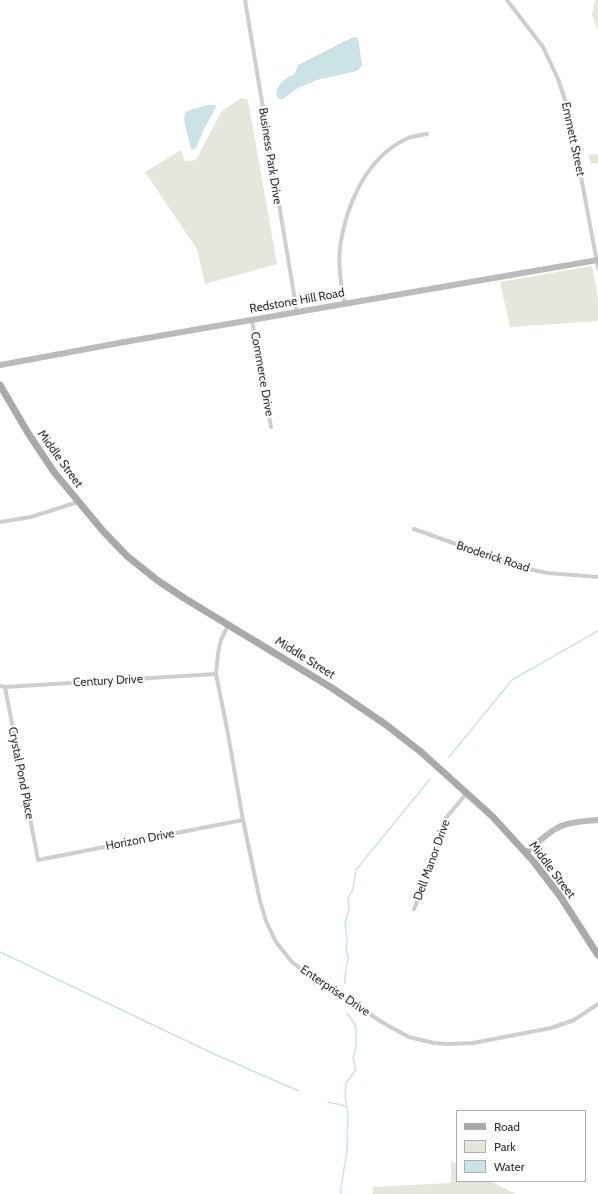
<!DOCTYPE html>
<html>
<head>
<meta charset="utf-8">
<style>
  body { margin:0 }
  #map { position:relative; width:598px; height:1194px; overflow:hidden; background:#fff; font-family:Cabin,sans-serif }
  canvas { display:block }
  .legend { position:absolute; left:456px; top:1110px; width:130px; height:72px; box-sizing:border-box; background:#fff; border:1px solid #adadad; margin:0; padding:5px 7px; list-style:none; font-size:12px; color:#313131 }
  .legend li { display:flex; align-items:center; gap:8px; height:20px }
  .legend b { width:20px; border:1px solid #adadad }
</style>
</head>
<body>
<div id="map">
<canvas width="598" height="1194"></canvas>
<ul class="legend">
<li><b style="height:5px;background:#a9a9a9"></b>Road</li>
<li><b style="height:11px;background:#e4e7db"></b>Park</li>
<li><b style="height:11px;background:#cbe2e6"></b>Water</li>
</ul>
</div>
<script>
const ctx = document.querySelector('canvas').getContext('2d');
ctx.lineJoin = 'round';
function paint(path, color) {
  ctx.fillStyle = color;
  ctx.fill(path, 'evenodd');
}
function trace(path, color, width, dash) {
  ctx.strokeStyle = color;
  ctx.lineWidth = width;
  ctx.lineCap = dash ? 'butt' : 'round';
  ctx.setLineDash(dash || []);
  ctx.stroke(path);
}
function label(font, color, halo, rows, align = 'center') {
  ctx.font = font + ' Cabin,sans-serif';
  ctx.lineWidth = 4;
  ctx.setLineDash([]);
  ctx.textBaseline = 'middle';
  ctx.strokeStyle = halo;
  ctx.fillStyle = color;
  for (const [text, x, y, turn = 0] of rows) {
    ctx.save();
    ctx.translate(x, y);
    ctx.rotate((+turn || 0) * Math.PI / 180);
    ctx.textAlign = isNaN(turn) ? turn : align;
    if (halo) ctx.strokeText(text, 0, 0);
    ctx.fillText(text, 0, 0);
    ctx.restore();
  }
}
const green = new Path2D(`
  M595 0H598V31L592 15Z
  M241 98 248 100 277 264 205 284 197 249 145 172 181 150 185 161 196 160 221 112Z
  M598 154V163L591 164 588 155Z
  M592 266 598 298V321L510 327 500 282Z
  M451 1161 457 1164V1181H490L516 1194H373V1187L451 1183Z`);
const water = new Path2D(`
  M353 37 358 38 362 65 360 68 357 71 317 80 296 89 283 99H279C272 92 281 82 288 77 289 77 293 75 294 74 296 72 297 68 298 65Z
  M208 105H216V107L204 129 196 148 192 150 191 149 184 120 185 113 190 110Z`);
const stream = new Path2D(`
  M449 757 512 680 598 631
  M0 952 214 1054 299 1091
  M345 983V976L348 958 346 948 347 939 345 923 349 909 348 899 353 889 356 870 430 779
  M328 1102 346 1106
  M341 1194V1189L347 1150 348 1116 345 1095 346 1083 356 1070 353 1058 356 1047V1026L347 1013`);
const street = new Path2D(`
  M245 0 297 312
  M507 0 543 47 558 79 569 112 598 268
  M345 304C341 286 338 265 340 247 346 205 366 158 406 139 412 136 420 135 427 134
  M252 320 271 427
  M0 522 31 517 78 502
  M414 529 523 568 548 573 598 577
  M228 625 221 640 218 653 216 674 228 734 243 820 260 901 266 921 276 942 292 962 313 978 385 1024 409 1037 434 1043 448 1044 473 1043 551 1028 574 1020 598 1004
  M0 686 5 687 216 674
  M5 687 38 860 243 820
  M414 909 432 866 445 819 467 793`);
const secondary = new Path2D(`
  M0 365 130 341 598 260
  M526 853C537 843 548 832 561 826 573 821 586 821 598 820`);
const primary = new Path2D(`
  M0 385 28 433 54 472 103 531 127 556 157 580 184 598 332 688 385 724 421 752 492 816 534 862 560 896 598 955`);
const streetNames = [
  ["Emmett Street",573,139,78],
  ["Business Park Drive",270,156,81],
  ["Redstone Hill Road",297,301,-10],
  ["Commerce Drive",262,374,80],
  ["Middle Street",60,459,54],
  ["Broderick Road",493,557,18],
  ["Middle Street",305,658,32],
  ["Century Drive",108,681,-3],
  ["Crystal Pond Place",21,773,79],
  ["Horizon Drive",140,840,-11],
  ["Dell Manor Drive",432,860,-70],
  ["Middle Street",552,870,53],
  ["Enterprise Drive",335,991,34]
];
paint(green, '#e4e7db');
paint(water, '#cbe2e6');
trace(stream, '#cbe2e6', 1.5);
trace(street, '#cecece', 4);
trace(secondary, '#bbb', 6);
trace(primary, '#a9a9a9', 7);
label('12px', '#313131', '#fff', streetNames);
</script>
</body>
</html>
